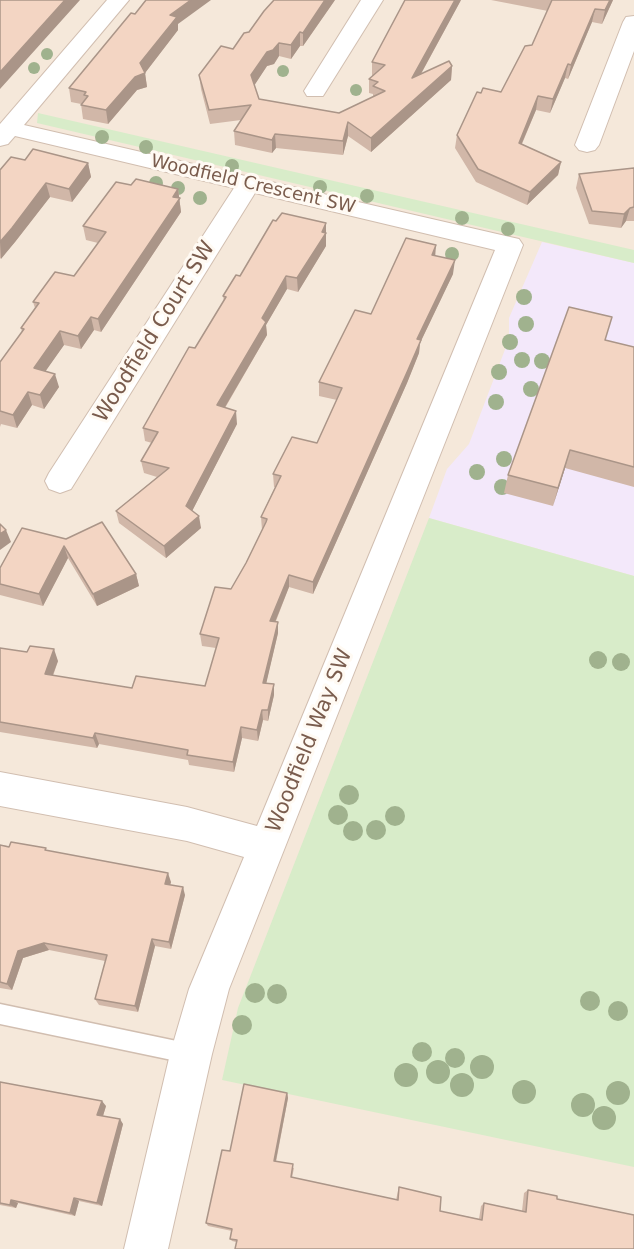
<!DOCTYPE html>
<html>
<head>
<meta charset="utf-8">
<style>
  body { margin:0 }
  canvas { display:block; background:#fdf6ec }
</style>
</head>
<body>
<canvas width="634" height="1249"></canvas>
<script>
const ctx = document.querySelector('canvas').getContext('2d');
ctx.lineJoin = 'round';
function paint(path, color) {
  ctx.fillStyle = color;
  ctx.fill(path, 'evenodd');
}
function trace(path, color, width, dash) {
  ctx.strokeStyle = color;
  ctx.lineWidth = width;
  ctx.lineCap = dash ? 'butt' : 'round';
  ctx.setLineDash(dash || []);
  ctx.stroke(path);
}
function label(font, color, halo, rows, align = 'center') {
  ctx.font = font + ' "DejaVu Sans",sans-serif';
  ctx.lineWidth = 6;
  ctx.setLineDash([]);
  ctx.textBaseline = 'middle';
  ctx.strokeStyle = halo;
  ctx.fillStyle = color;
  for (const [text, x, y, turn = 0] of rows) {
    ctx.save();
    ctx.translate(x, y);
    ctx.rotate((+turn || 0) * Math.PI / 180);
    ctx.textAlign = isNaN(turn) ? turn : align;
    if (halo) ctx.strokeText(text, 0, 0);
    ctx.fillText(text, 0, 0);
    ctx.restore();
  }
}
const residential = new Path2D(`
  M0 0H634V1249H0Z`);
const education = new Path2D(`
  M542 242 634 263V576L429 518 447 469 469 444 509 339V318Z`);
const green = new Path2D(`
  M38 113 634 250V263L37 123Z
  M429 518 634 576V1167L222 1080 238 1008Z`);
const lane = new Path2D(`
  M0 1004 191 1044 198 1047 201 1054 198 1061 191 1064 0 1024Z`);
const street = new Path2D(`
  M107 0H129L24 125 510 237 519 239 523 245 229 989 212 1054 168 1249H124L170 1054 189 989 244 857 187 841 0 806V772L187 807 257 826 495 250 255 193 71 489 60 493 49 489 45 481 49 473 234 188 15 136 8 144 0 146V124Z
  M361 0H383L323 96H307L304 91Z
  M634 16V51L599 145 595 150 587 152 579 150 575 145 623 22 626 17Z`);
const trees = [
  [47,54,6],
  [34,68,6],
  [283,71,6],
  [356,90,6],
  [102,137,7],
  [146,147,7],
  [232,166,7],
  [156,183,7],
  [320,187,7],
  [178,188,7],
  [367,196,7],
  [200,198,7],
  [462,218,7],
  [508,229,7],
  [452,254,7],
  [524,297,8],
  [526,324,8],
  [510,342,8],
  [522,360,8],
  [542,361,8],
  [499,372,8],
  [531,389,8],
  [496,402,8],
  [504,459,8],
  [477,472,8],
  [502,487,8],
  [598,660,9],
  [621,662,9],
  [349,795,10],
  [338,815,10],
  [395,816,10],
  [376,830,10],
  [353,831,10],
  [255,993,10],
  [277,994,10],
  [590,1001,10],
  [618,1011,10],
  [242,1025,10],
  [422,1052,10],
  [455,1058,10],
  [482,1067,12],
  [438,1072,12],
  [406,1075,12],
  [462,1085,12],
  [524,1092,12],
  [618,1093,12],
  [583,1105,12],
  [604,1118,12]
];
const wall = new Path2D(`
  M335 0 303 46H300L291 59 279 56 274 64 267 66 254 85 259 99 339 113 373 97V94L369 93V79L372 76V62L461 0 421 74 452 66 451 80 371 152 348 136 343 155 276 148 272 153 235 145 234 131 241 120 210 124 201 89 199 75 233 49Z
  M491 0H613L602 24 592 22 568 79 565 78 550 113 536 110 522 144 561 162 558 175 527 205 476 182 455 148 457 135 481 93 501 92 532 45 548 11Z
  M178 24V30L145 73 147 87 137 90 108 124 83 119 81 104 71 102 69 88Z
  M25 160 88 163 91 177 72 202 50 197 15 242 0 259V170Z
  M634 168V221H626L621 228 589 224 576 188 579 174Z
  M131 185 178 189 181 212 101 332 94 330 81 349 64 345 45 371 59 387 44 409 32 405 17 428 1 424 0 427V362L22 332 21 328 35 308 33 302 74 276 98 243 86 240 83 226Z
  M276 221 326 223V246L298 292 287 289 266 325 267 335 225 408 237 424 192 511 201 528 166 558 119 523 116 511 157 477 144 473 141 461 152 443 145 441 143 428 195 348 224 301 223 296 240 276Z
  M435 256 453 274 420 343 419 353 407 383 313 594 289 587 276 621 278 622V633L266 683 274 684V695L268 721 263 720 258 741 242 738 234 772 189 765 188 760 99 744 97 748 0 732V648L58 661 53 676 132 688 205 686 216 648 202 646 200 634 231 589 246 563 262 530 261 517 275 487H274L273 474 317 443 337 400 319 396V382L371 314Z
  M605 340 634 347V487L565 468 553 506 504 493 508 475Z
  M22 528 136 574 139 586 97 606 68 558 43 606 0 595V568Z
  M0 845 48 851 171 882 170 885 185 895 171 949 155 946 138 1012 99 1005 95 999 105 961 49 950 23 958 12 990 0 988Z
  M0 1082 106 1106 103 1116 123 1124 102 1206 79 1201 75 1216 18 1203 16 1208 0 1205Z
  M287 1093 288 1098 276 1162 294 1168 292 1178 396 1200 398 1191 399 1187 440 1211 479 1219 481 1206 484 1203 522 1211 524 1193 528 1190 557 1199 634 1215 236 1242 232 1241 230 1239 232 1231 208 1226 206 1223 230 1151Z`);
const shadedWall = new Path2D(`
  M65 0H80L0 89V72Z
  M191 0H211L178 24V30L145 73 147 87 137 90 108 124 106 110 140 63 170 15Z
  M325 0H335L303 46V33Z
  M455 0H461L411 92 412 78Z
  M610 0H613L602 24 605 10Z
  M595 9 592 22 568 79 571 65Z
  M300 32V46L291 59V45Z
  M279 43V56L274 64 267 66 252 89 251 75 267 52Z
  M568 64 565 78 550 113 553 99Z
  M452 66 451 80 371 152V138Z
  M538 96 536 110 516 157 519 143Z
  M348 122V136L343 155V141Z
  M275 134 276 148 272 153V140Z
  M561 162 558 175 527 205 530 192Z
  M88 163 91 177 72 202 69 189Z
  M46 183 50 197 15 242 1 259 0 242Z
  M178 189 181 212 101 332 98 319Z
  M630 208 626 221 621 228 624 214Z
  M326 223V246L298 292 297 278Z
  M436 245 435 259 432 255Z
  M455 260 453 274 420 343 419 353 407 383 313 594V582L417 339Z
  M286 276 287 289 266 325 267 335 218 419 217 405 262 318Z
  M91 317 94 330 81 349 78 336Z
  M60 331 64 345 38 382 34 368Z
  M55 374 59 387 44 409 40 395Z
  M28 392 32 405 17 428 13 415Z
  M236 411 237 424 188 519 186 506Z
  M570 450 565 468 553 506 558 488Z
  M199 516 201 528 166 558 164 546Z
  M6 530 11 542 0 550V534Z
  M64 546 68 558 43 606 39 594Z
  M136 574 139 586 97 606 93 594Z
  M289 575V587L271 632 270 621Z
  M278 622V633L264 693 263 683Z
  M54 649 58 661 49 685 45 674Z
  M274 684V695L268 721V710Z
  M262 710 263 720 258 741 257 730Z
  M241 727 242 738 234 772 233 762Z
  M95 733 99 744 97 748 93 738Z
  M168 873 171 882 168 892 165 884Z
  M183 887 185 895 171 949 169 942Z
  M152 939 155 946 138 1012 135 1006Z
  M44 943 49 950 23 958 12 990 7 984 18 951Z
  M287 1093 288 1098 275 1165 274 1161Z
  M102 1101 106 1106 102 1119 97 1115Z
  M120 1119 123 1124 102 1206 97 1203Z
  M74 1198 79 1201 75 1216 70 1213Z
  M11 1200 18 1203 16 1208 10 1205Z`);
const building = new Path2D(`
  M0 0H65L0 72Z
  M146 0H191L170 15 177 17 140 63 145 73 135 77 106 110 81 105 88 96 84 95 86 92 69 88 131 13 135 14Z
  M274 0H325L303 33 300 32 291 45 279 43 273 50 267 52 251 75 259 99 339 113 385 91 373 86 378 82 369 79 385 65 372 62 405 0H455L412 78 449 61 452 66 371 138 348 122 343 141 275 134 272 140 234 131 251 105 209 110 199 75 221 46 233 49 244 33 249 32 264 11Z
  M552 0H610L605 10 595 9 571 65 568 64 553 99 538 96 519 143 561 162 530 192 478 169 457 135 477 92 481 93 483 88 501 92 525 46 532 45Z
  M33 149 88 163 69 189 46 183 12 228 0 242V170L11 157 25 160Z
  M634 168V207L630 208 624 214 592 211 579 174Z
  M136 179 178 189 173 197 180 198 98 319 91 317 78 336 60 331 34 368 55 374 40 395 28 392 13 415 0 411V362L24 329 21 328 39 303 33 302 55 272 74 276 106 232 83 226 116 182 131 185Z
  M282 213 326 223 322 232 326 233 297 278 286 276 262 318 266 322 217 405 236 411 186 506 199 516 164 546 116 511 169 468 141 461 158 432 143 428 189 347 195 348 226 297 223 296 236 275 240 276 273 220 276 221Z
  M406 238 436 245 432 255 455 260 417 339 421 340 408 370 313 582 289 575 270 621 278 622 263 683 274 684 268 710H262L257 730 241 727 233 762 187 755 188 750 95 733 93 738 0 722V648L27 652 30 646 54 649 45 674 132 688 136 676 205 686 219 638 200 634 215 587 231 589 246 563 266 522 267 519 261 517 281 476 273 474 292 437 317 443 342 388 319 382 355 310 371 314Z
  M569 307 612 317 605 340 634 347V467L570 450 558 488 508 475Z
  M102 522 136 574 93 594 64 546 39 594 0 584V568L22 528 66 539Z
  M0 524 6 530 0 534Z
  M11 842 46 848 45 850 168 873 165 884 183 887 169 942 152 939 135 1006 95 999 107 955 44 943 18 951 7 984 0 982V845L9 847Z
  M0 1082 102 1101 97 1115 120 1119 97 1203 74 1198 70 1213 11 1200 10 1205 0 1203Z
  M244 1084 287 1093 274 1161 293 1164 291 1177 398 1200 399 1187 416 1191 441 1197 440 1211 482 1220 484 1203 526 1212 528 1190 557 1196V1199L634 1215V1249H235L237 1240 230 1239 232 1229 206 1223 222 1150 230 1151Z`);
const farStreetnames = [
  ["Woodfield Crescent SW",253,185,13]
];
const streetNames = [
  ["Woodfield Court SW",155,332,-58],
  ["Woodfield Way SW",310,741,-68]
];
paint(residential, '#f5e8da');
paint(education, '#f3e8fa');
paint(green, '#d8ecc9');
trace(lane, '#d1beb0', 3);
trace(street, '#d1beb0', 2);
paint(lane, '#fff');
paint(street, '#fff');
ctx.fillStyle = '#a0b28e';
for (const [x, y, r] of trees) {
  ctx.beginPath();
  ctx.arc(x, y, r, 0, 2 * Math.PI);
  ctx.fill();
}
paint(wall, '#d1b7a8');
paint(shadedWall, '#aa9588');
paint(building, '#f3d5c3');
trace(building, '#aa9588', 1.5);
label('18px', '#7a5c4d', '#fffaf3', farStreetnames);
label('21px', '#7a5c4d', '#fffaf3', streetNames);
</script>
</body>
</html>
